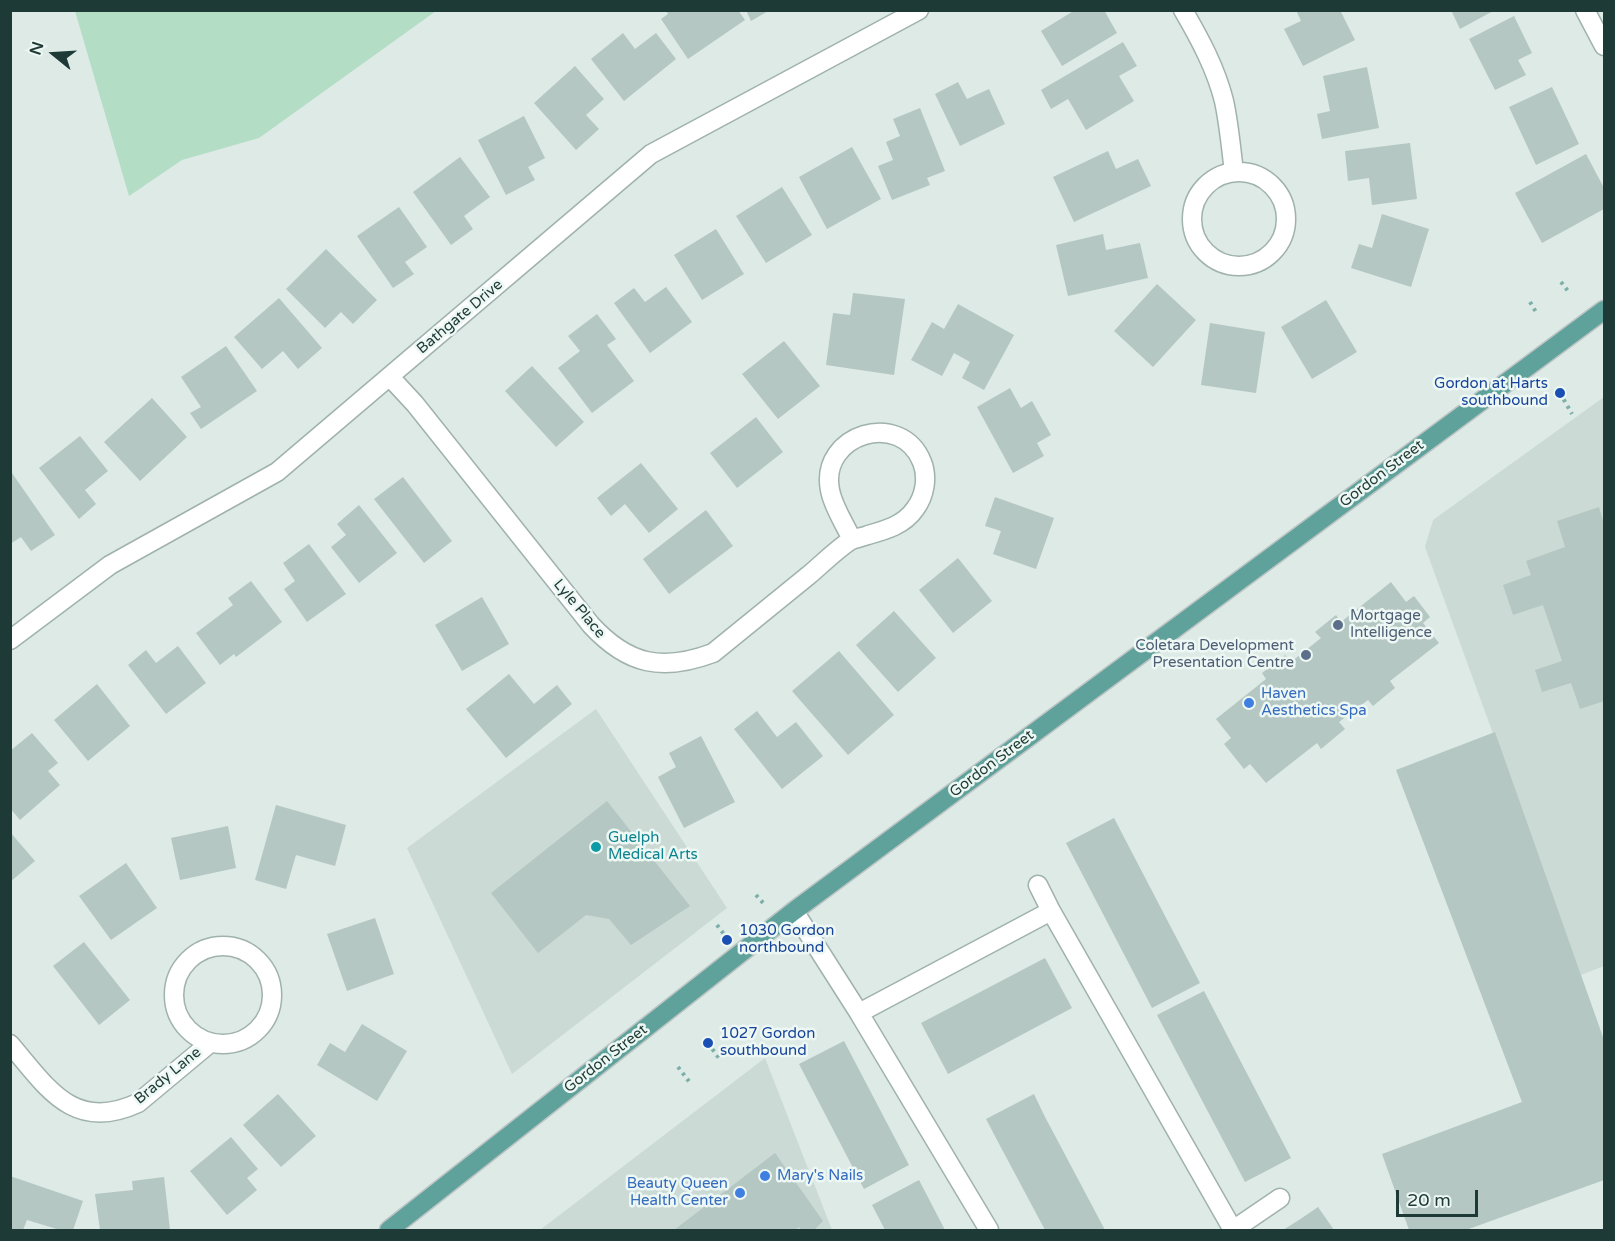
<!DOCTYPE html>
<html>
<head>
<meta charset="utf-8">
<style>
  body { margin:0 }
  #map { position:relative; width:1615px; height:1241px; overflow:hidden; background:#ddeae6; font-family:"Varela Round",sans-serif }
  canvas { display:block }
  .frame { position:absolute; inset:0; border:12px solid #1e3a36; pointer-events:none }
  .north { position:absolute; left:24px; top:24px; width:60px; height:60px; -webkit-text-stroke:4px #edf7f3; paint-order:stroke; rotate:288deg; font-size:16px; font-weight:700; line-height:24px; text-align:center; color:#1e3a36 }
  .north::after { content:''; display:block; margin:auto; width:21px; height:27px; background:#1e3a36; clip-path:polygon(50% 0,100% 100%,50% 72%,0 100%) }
  .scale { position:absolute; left:1396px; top:1190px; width:82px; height:27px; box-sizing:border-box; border:3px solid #1e3a36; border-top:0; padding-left:8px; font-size:18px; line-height:21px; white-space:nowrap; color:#1e3a36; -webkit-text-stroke:4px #edf7f3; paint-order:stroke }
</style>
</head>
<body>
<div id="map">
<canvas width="1615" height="1241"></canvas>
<div class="frame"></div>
<div class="north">N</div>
<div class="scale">20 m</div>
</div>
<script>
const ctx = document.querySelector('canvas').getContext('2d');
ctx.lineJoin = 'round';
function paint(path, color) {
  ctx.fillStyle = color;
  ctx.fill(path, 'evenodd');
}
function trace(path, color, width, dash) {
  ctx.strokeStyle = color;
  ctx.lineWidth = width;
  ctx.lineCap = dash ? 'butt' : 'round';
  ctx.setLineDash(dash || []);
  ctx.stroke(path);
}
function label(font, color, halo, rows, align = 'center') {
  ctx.font = font + ' "Varela Round",sans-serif';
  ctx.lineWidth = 5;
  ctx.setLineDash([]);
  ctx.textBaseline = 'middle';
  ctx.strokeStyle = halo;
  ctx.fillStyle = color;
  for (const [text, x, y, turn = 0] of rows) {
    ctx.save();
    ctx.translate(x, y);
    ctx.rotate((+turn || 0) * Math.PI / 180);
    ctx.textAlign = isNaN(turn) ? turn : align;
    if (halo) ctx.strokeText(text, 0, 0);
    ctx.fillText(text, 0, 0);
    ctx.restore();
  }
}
const built = new Path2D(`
  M1604 397V966L1581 975 1425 547 1433 520Z
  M596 709 727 908 512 1074 407 848Z
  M765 1058 832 1230H540Z`);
const green = new Path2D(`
  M75 11V10L436 11 259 138 182 160 129 196Z`);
const building = new Path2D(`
  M666 10H738L745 20 688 59 661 19 668 14Z
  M746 10H770L751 21Z
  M1075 10H1104L1117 33 1062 66 1041 31Z
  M1296 10H1340L1355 40 1303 66 1284 29 1301 21Z
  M1451 10H1495L1460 29Z
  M1514 16 1532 53 1518 60 1526 75 1495 90 1469 39Z
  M623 33 635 49 656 33 676 59 624 101 591 59Z
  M1123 42 1137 66 1119 76 1134 101 1086 130 1068 99 1051 109 1041 90Z
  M575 66 604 99 586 115 599 129 576 150 534 103Z
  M1367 67 1379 128 1322 139 1317 114 1330 111 1323 76Z
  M958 82 967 99 989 89 1005 124 960 146 935 94Z
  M1552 87 1579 144 1536 165 1509 107Z
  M920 108 945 171 927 178 930 185 892 200 878 166 893 160 886 142 900 136 893 119Z
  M524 116 545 158 528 167 535 180 506 195 478 140Z
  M1410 143 1417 199 1372 205 1369 178 1348 181 1345 151Z
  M852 147 881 199 827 229 799 177Z
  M1108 151 1116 169 1138 159 1151 186 1074 222 1053 177Z
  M1586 154 1604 188V209L1542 243 1515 193Z
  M460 157 490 197 464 216 473 229 451 245 413 192Z
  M782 187 812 235 766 263 736 216Z
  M399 207 427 247 405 262 414 274 393 288 357 236Z
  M1382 214 1429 229 1411 287 1351 268 1359 244 1372 248Z
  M716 229 744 274 702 300 674 255Z
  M1103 234 1106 250 1140 243 1148 278 1068 296 1056 245Z
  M326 249 377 300 353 324 341 312 325 328 286 289Z
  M1157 284 1196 320 1153 367 1114 331Z
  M666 287 692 322 650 353 614 303 634 288 645 302Z
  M853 293 905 299 894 375 826 365 833 313 850 315Z
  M279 298 322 348 298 369 283 351 262 369 234 337Z
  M1326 300 1357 352 1312 379 1281 327Z
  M958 304 1014 335 984 390 962 378 970 362 954 353 942 376 911 360 932 322 944 329Z
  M597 314 616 339 607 345 634 381 592 413 558 368 580 351 568 336Z
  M1210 323 1265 332 1256 393 1201 385Z
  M784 341 820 386 778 419 742 374Z
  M226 346 257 391 201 429 190 413 201 407 181 377Z
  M532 366 584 422 556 447 505 391Z
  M1010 388 1021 408 1032 401 1051 435 1037 443 1044 456 1013 473 977 407Z
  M152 398 187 437 140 481 104 442Z
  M756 417 783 452 737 488 710 453Z
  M80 436 108 471 85 490 96 504 79 519 39 468Z
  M641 463 678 509 649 533 625 504 611 516 597 498Z
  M12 473 55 535 31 551 21 537 10 544Z
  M403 477 452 541 424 563 374 499Z
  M995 497 1054 518 1036 569 993 554 1001 531 985 526Z
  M359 505 397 553 359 583 331 547 346 535 337 524Z
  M1599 507 1604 524V701L1580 709 1571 683 1542 692 1535 670 1562 661 1543 605 1513 615 1503 585 1531 575 1526 561 1565 547 1557 521Z
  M706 510 733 546 669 594 643 559Z
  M309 544 346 594 307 622 284 589 295 581 283 563Z
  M958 558 992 601 953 633 919 590Z
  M251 581 282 622 236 657 234 654 220 665 196 633 233 605 228 598Z
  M1391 582 1406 602 1414 596 1430 617 1423 623 1439 643 1390 681 1395 688 1373 706 1368 700 1339 722 1345 729 1321 749 1317 743 1266 783 1250 764 1244 769 1224 744 1231 738 1216 719 1266 679 1262 673 1285 655 1291 662 1321 638 1315 632 1336 615 1341 622Z
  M482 597 509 644 462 671 435 625Z
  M894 611 936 658 898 692 856 645Z
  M178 646 206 683 166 714 128 665 146 650 156 663Z
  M839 651 894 715 848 755 792 691Z
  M509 674 534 704 557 685 572 704 506 758 466 709Z
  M97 684 130 726 88 761 54 720Z
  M757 711 777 737 796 722 823 756 782 789 734 729Z
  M1495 732 1604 1040V1180L1466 1230H1409L1382 1154 1522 1102 1396 770Z
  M32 733 58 763 48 771 60 785 20 820 10 808V751Z
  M701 736 735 802 684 828 658 777 676 767 669 753Z
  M607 801 690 906 631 945 609 919 586 915 538 953 491 893Z
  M276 805 346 825 335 866 296 855 286 889 255 880Z
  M1114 818 1200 983 1152 1008 1066 843Z
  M228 826 236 868 180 880 171 838Z
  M10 832 35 861 10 882Z
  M126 863 157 908 111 940 79 896Z
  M375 918 394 974 347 991 327 934Z
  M84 942 130 1000 99 1025 53 966Z
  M1045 958 1072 1008 948 1074 921 1023Z
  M1204 991 1291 1158 1245 1182 1157 1015Z
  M362 1024 407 1051 377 1101 317 1065 330 1043 345 1052Z
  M844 1041 909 1165 864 1189 799 1064Z
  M278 1094 316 1136 281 1167 243 1125Z
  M1034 1094 1044 1115 1105 1230H1045L997 1140 986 1119Z
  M231 1137 258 1169 247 1178 257 1190 227 1215 190 1171Z
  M775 1153 823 1221 814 1230H801L799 1227 795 1230H674Z
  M10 1176 83 1201 73 1230H60L27 1220 23 1230H10Z
  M164 1177 170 1230H100L95 1194 133 1190 132 1181Z
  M919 1180 945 1230H885L872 1205Z
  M1318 1207 1334 1230H1283L1299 1220Z`);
const path = new Path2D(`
  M1561 282 1568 291
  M1530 302 1536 312
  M1560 393 1572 414
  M756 895 765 905
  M717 925 726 937
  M708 1043 721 1061
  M678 1067 691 1084`);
const minor = new Path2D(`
  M1183 10C1200 39 1216 69 1224 101 1229 124 1231 148 1234 172
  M1585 10 1604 46
  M1192 219a47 47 0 1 1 94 0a47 47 0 1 1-94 0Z
  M390 377 415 404 591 625C628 665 662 672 713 653 745 627 777 601 809 575 822 564 836 550 851 540 856 538 863 537 868 535 886 530 904 525 915 509 925 496 928 477 922 462 901 409 819 434 830 490 833 507 845 524 852 540
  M10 640 110 565 277 472 651 154 919 10
  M1038 885 1051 911 1233 1230
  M794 911 859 1013 989 1230
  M174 995a49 49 0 1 1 98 0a49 49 0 1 1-98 0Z
  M859 1013 1051 911
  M10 1044C47 1087 73 1133 138 1103L210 1043
  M1233 1230 1280 1198`);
const major = new Path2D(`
  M389 1230 794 911 1604 310`);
const markers = [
  [1560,393,6,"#1a4fb4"],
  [1338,625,6,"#5c6f8a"],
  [1306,655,6,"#5c6f8a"],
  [1249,703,6,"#3f7fe0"],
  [596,847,6,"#0f9aa8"],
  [727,940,6,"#1a4fb4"],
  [708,1043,6,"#1a4fb4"],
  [765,1176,6,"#3f7fe0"],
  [740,1193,6,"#3f7fe0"]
];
const streetNames = [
  ["Bathgate Drive",460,317,-40],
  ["Gordon Street",1382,474,-37],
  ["Lyle Place",579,609,50],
  ["Gordon Street",992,764,-37],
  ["Gordon Street",606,1059,-38],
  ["Brady Lane",168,1076,-39]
];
const transitNames = [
  ["Gordon at Harts",1548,384,"right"],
  ["southbound",1548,401,"right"],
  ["1030 Gordon",739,931],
  ["northbound",739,948],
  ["1027 Gordon",720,1034],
  ["southbound",720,1051]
];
const serviceNames = [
  ["Mortgage",1350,616],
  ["Intelligence",1350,633],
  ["Coletara Development",1294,646,"right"],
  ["Presentation Centre",1294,663,"right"]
];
const shopNames = [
  ["Haven",1261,694],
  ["Aesthetics Spa",1261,711],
  ["Mary's Nails",777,1176],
  ["Beauty Queen",728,1184,"right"],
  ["Health Center",728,1201,"right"]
];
const cultureNames = [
  ["Guelph",608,838],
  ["Medical Arts",608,855]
];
paint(built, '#cbdad5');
paint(green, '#b4ddc5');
paint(building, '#b5c7c2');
trace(minor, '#a0b2ae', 21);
trace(major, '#bcc4c3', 21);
trace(path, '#7cafa7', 4, [3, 4.5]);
trace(minor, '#fff', 18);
trace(major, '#5fa29b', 18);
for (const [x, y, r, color] of markers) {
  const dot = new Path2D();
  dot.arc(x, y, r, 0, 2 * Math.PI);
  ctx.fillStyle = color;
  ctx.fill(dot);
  trace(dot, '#edf7f3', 2);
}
label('15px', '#1e3a36', '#edf7f3', streetNames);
label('15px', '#164399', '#edf7f3', transitNames, 'left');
label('15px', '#4e5e75', '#edf7f3', serviceNames, 'left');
label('15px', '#366cbe', '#edf7f3', shopNames, 'left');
label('15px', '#0d838f', '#edf7f3', cultureNames, 'left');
</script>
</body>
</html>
